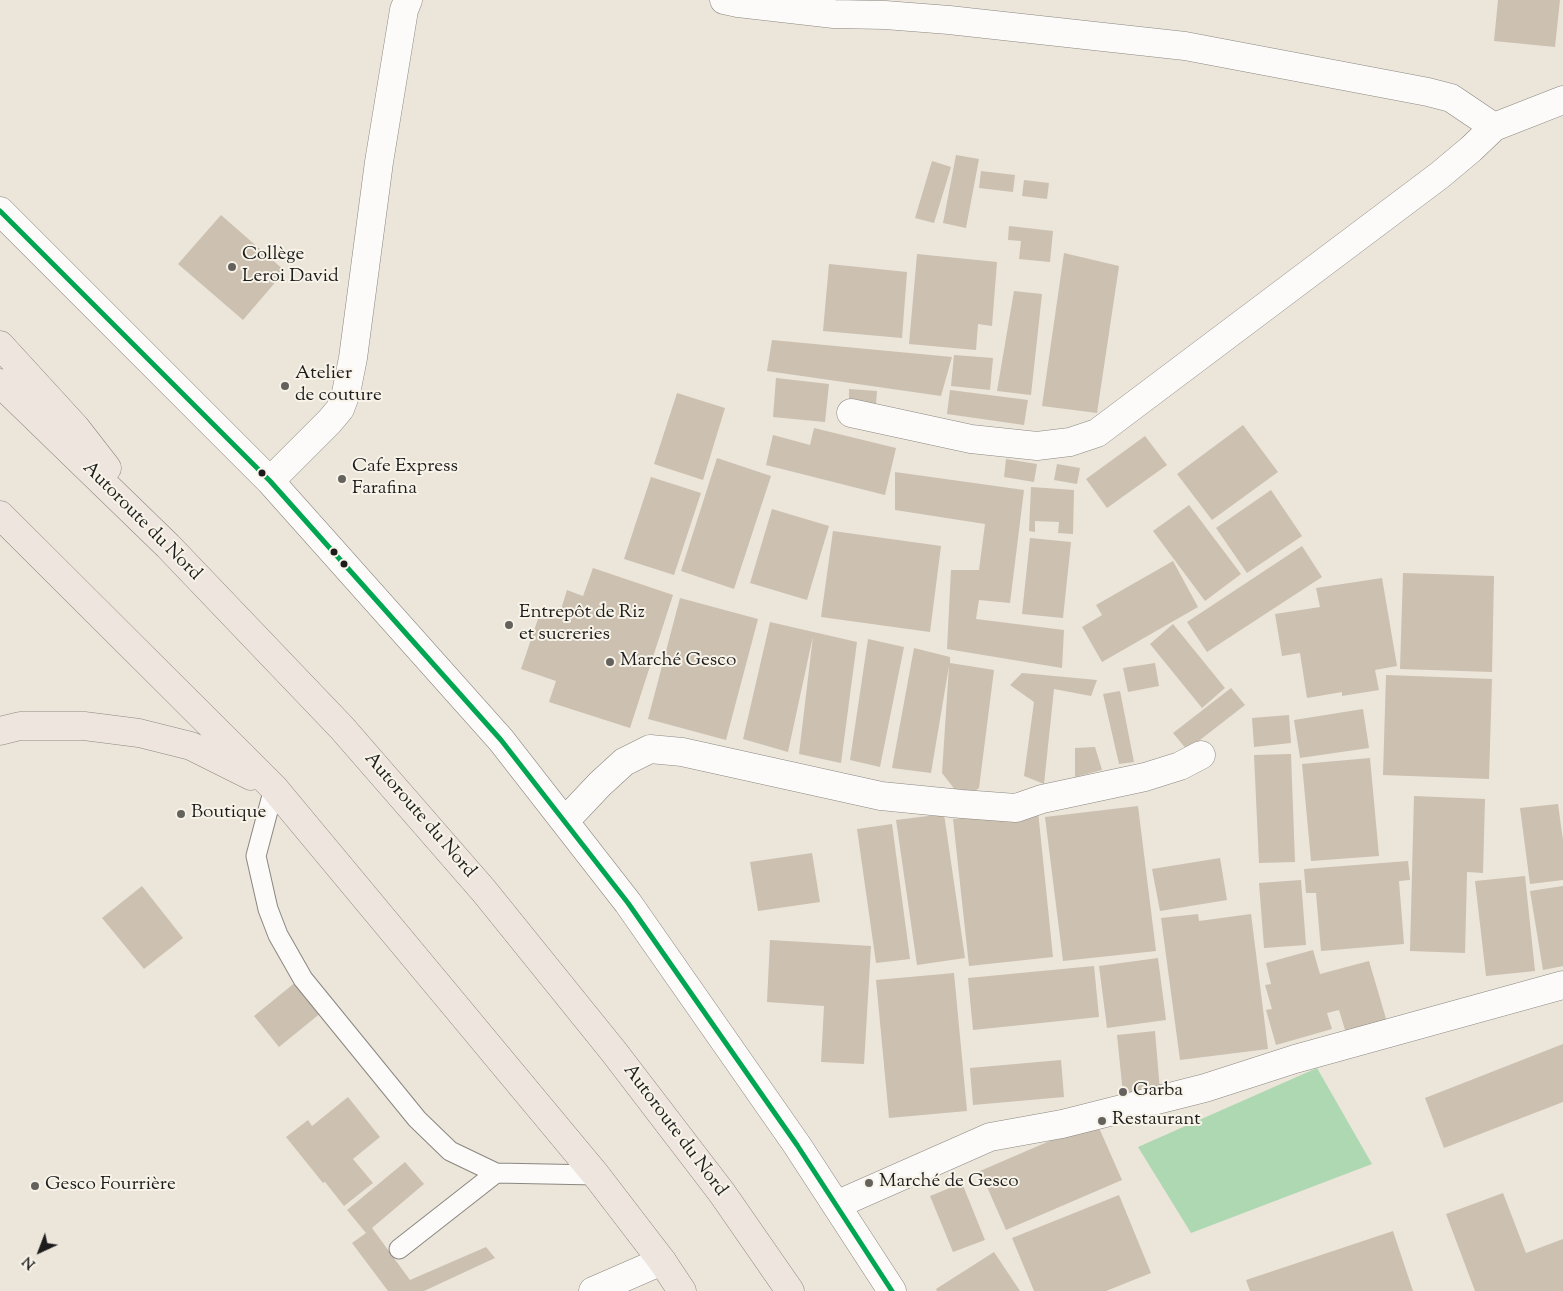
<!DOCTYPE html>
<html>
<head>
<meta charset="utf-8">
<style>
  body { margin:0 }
  #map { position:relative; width:1563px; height:1291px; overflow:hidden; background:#ece5da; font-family:"Sorts Mill Goudy",serif }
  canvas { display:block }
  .north { position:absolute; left:15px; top:1226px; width:50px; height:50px; -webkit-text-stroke:4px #f7f3e8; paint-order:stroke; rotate:223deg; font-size:14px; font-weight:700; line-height:20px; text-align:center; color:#1c1c1c }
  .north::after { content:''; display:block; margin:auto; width:18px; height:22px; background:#1c1c1c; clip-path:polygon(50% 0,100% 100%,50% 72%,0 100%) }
</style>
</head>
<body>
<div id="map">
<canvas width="1563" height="1291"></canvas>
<div class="north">N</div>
</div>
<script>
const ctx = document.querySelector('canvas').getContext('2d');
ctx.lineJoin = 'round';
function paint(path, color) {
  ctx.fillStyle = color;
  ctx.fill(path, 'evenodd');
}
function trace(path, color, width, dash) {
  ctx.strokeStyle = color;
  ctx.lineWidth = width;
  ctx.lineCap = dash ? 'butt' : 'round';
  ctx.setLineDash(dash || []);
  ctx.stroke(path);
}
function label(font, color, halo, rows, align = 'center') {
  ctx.font = font + ' "Sorts Mill Goudy",serif';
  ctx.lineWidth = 4;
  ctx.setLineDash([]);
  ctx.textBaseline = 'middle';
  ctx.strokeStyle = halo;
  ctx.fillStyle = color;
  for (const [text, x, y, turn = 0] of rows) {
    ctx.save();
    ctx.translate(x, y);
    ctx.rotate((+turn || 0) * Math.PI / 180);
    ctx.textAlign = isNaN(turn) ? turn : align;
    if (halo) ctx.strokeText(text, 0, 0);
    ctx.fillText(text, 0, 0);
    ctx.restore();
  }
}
const green = new Path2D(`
  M1317 1068 1372 1164 1191 1233 1138 1147Z`);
const building = new Path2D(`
  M1498 0H1560L1555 47 1494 41Z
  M956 155 979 159 966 228 943 223Z
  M932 161 951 167 934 223 915 218Z
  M981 171 1015 175 1013 192 979 188Z
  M1024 180 1049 183 1047 199 1022 196Z
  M221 215 285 271 243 320 178 264Z
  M1009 226 1053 231 1050 262 1019 259 1021 241 1008 240Z
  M1064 253 1119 266 1097 413 1042 406Z
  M917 254 997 262 992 326 978 324 976 350 909 344Z
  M829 264 907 272 902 338 823 331Z
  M1014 291 1042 294 1031 395 997 391Z
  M772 340 952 357 941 396 767 371Z
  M954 355 993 358 990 390 951 386Z
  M776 378 829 384 825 422 773 417Z
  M849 389 877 391 876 404 849 403Z
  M950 390 1028 400 1024 425 947 414Z
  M677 393 725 408 703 480 654 464Z
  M1243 425 1278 472 1212 520 1177 474Z
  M814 428 896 448 885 495 766 465 773 435 810 445Z
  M1145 436 1167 465 1107 508 1086 479Z
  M717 458 771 476 734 589 681 571Z
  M1006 459 1037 464 1034 482 1004 477Z
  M1057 464 1080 468 1077 484 1054 480Z
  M895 472 1024 490 1010 603 979 600 976 619 1064 630 1062 668 947 649 951 570H979L985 524 895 510Z
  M651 477 701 493 674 575 624 559Z
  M1031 487 1074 490 1073 534 1058 533 1059 522 1035 521V532L1029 531Z
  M1271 490 1302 536 1247 573 1216 528Z
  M1189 505 1241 574 1205 601 1153 531Z
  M772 509 829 526 807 600 750 583Z
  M833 531 941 546 930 632 821 617Z
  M1030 538 1071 542 1063 618 1022 614Z
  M1302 546 1322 577 1207 652 1187 622Z
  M1173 561 1198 607 1102 662 1082 627 1102 615 1096 605Z
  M593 568 673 595 630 728 549 702 556 681 521 669 540 613 558 619 567 590 583 596Z
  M1403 573 1494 576 1492 672 1400 669Z
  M1382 578 1397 666 1375 670 1379 690 1342 696V692L1307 698 1300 653 1282 656 1275 614 1320 607 1316 588Z
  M680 598 758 619 726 740 648 719Z
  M770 622 857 642 841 763 799 754 813 636 788 752 743 739Z
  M1173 624 1225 688 1202 708 1150 644Z
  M868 639 904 647 880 767 850 760Z
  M914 648 950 657V663L994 670 979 788 963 800 942 773 949 666 931 773 892 768Z
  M1155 663 1159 686 1128 692 1123 668Z
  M1022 673 1097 680 1091 696 1054 689 1044 784 1024 776 1034 702 1010 685Z
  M1386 675 1492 679 1489 779 1383 775Z
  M1231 688 1245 705 1187 750 1173 733Z
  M1120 691 1134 762 1119 764 1103 694Z
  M1363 709 1369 748 1300 758 1294 720Z
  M1289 715 1291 743 1254 747 1252 718Z
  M1095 747 1102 770 1075 777V748Z
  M1291 754 1295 862 1259 863 1254 755Z
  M1370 758 1379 856 1311 861 1302 764Z
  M1414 796 1485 799 1483 873 1467 872 1465 953 1410 951Z
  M1558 804 1563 840V880L1530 884 1520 808Z
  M1138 806 1156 951 1063 961 1045 817Z
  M1038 811 1053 957 969 966 953 819Z
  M944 814 965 958 917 965 896 820Z
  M892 824 910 959 876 963 857 829Z
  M812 853 820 902 758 911 750 862Z
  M1220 858 1227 900 1160 911 1152 869Z
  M1408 861 1410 880 1399 881 1404 944 1321 951 1316 893H1306L1304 869Z
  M1525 876 1535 971 1486 976 1475 881Z
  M1301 880 1306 945 1264 948 1259 883Z
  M142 886 183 938 144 969 102 918Z
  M1563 886V966L1543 970 1530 891Z
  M1198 914 1199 921 1251 914 1268 1049 1180 1060 1161 918Z
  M770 940 871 946 864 1064 821 1062 824 1006 767 1002Z
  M1313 950 1320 974 1369 961 1387 1022 1346 1033 1339 1010 1327 1013 1332 1029 1276 1045 1266 1010 1272 1009 1265 985 1271 984 1266 963Z
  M1158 958 1166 1020 1107 1028 1099 966Z
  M1094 966 1099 1017 973 1030 968 978Z
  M954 973 967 1111 889 1118 876 980Z
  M297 981 322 1012 279 1047 254 1016Z
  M1155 1031 1160 1091 1123 1094 1117 1035Z
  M1563 1044V1102L1444 1148 1425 1098Z
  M1061 1060 1064 1097 973 1105 970 1068Z
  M348 1097 380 1137 353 1159 373 1183 344 1206 325 1182 323 1183 286 1137 308 1120 312 1126Z
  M1096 1121 1122 1180 1006 1230 980 1171Z
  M405 1162 424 1184 372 1228 410 1280 486 1247 495 1258 424 1291H388L352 1243 366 1233 347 1210Z
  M962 1183 985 1240 953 1252 930 1196Z
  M1503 1193 1526 1253 1563 1239V1291H1475L1446 1214Z
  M1119 1195 1151 1273 1106 1291H1034L1012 1238Z
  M1393 1231 1413 1291H1250L1246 1280Z
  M994 1252 1020 1291H937L936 1289Z`);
const lane = new Path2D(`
  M274 788 256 856 268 909 278 935 303 979 417 1119 450 1151 496 1173 596 1175
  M399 1249 496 1173`);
const street = new Path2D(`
  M724 0 738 3 834 14 885 15 949 20 1185 46 1428 92 1451 98 1494 127
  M0 211 270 481 501 740 628 903 797 1145 892 1291
  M851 413 971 439 1037 446 1070 442 1097 433 1440 175 1471 149 1494 127 1563 100
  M270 481 329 422 340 409 346 393 353 358 379 162 404 10 408 0
  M565 821 600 784 624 762 650 749 682 752 881 796 962 804 1016 808 1042 799 1145 777 1180 766 1201 755
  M836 1205 990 1137 1062 1124 1205 1088 1295 1059 1563 985
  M593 1291 662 1261`);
const highway = new Path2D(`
  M0 345 76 428 107 468
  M0 383 168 546 342 728 484 891 614 1052 722 1193 790 1291
  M0 515 274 788 596 1175 662 1261 682 1291
  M0 731 20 726H84L139 733 191 746 251 776`);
const bus1 = new Path2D(`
  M0 211 270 481 501 740 628 903 797 1145 892 1291`);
const markers = [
  [232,267,5,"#65625e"],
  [285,386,5,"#65625e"],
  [262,473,4.5,"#1c1c1c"],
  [342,479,5,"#65625e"],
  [334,552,4.5,"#1c1c1c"],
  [344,564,4.5,"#1c1c1c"],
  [509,625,5,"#65625e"],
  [610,662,5,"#65625e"],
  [181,814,5,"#65625e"],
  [1123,1092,5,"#65625e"],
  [1102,1121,5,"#65625e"],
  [869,1183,5,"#65625e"],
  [35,1186,5,"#65625e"]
];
const poiNames = [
  ["Collège",242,256],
  ["Leroi David",242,278],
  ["Atelier",295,375],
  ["de couture",295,397],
  ["Cafe Express",352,468],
  ["Farafina",352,490],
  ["Entrepôt de Riz",519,614],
  ["et sucreries",519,636],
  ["Marché Gesco",620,662],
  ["Boutique",191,814],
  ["Garba",1133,1092],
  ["Restaurant",1112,1121],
  ["Marché de Gesco",879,1183],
  ["Gesco Fourrière",45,1186]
];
const streetNames = [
  ["Autoroute du Nord",141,522,45],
  ["Autoroute du Nord",419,816,49],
  ["Autoroute du Nord",674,1131,53]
];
paint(green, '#add8b1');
paint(building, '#ccc0b0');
trace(lane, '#8a8781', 21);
trace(street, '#8a8781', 29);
trace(highway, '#8a8781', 29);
trace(lane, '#fcfbf9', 19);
trace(street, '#fcfbf9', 28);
trace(highway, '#eee6de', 28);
trace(bus1, '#00a651', 5);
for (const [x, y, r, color] of markers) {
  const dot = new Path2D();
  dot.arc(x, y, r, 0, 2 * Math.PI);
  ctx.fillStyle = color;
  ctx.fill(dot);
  trace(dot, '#f7f3e8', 2);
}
label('19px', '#1c1c1c', '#f7f3e8', poiNames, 'left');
label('19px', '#1c1c1c', '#f7f3e8', streetNames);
</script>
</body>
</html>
